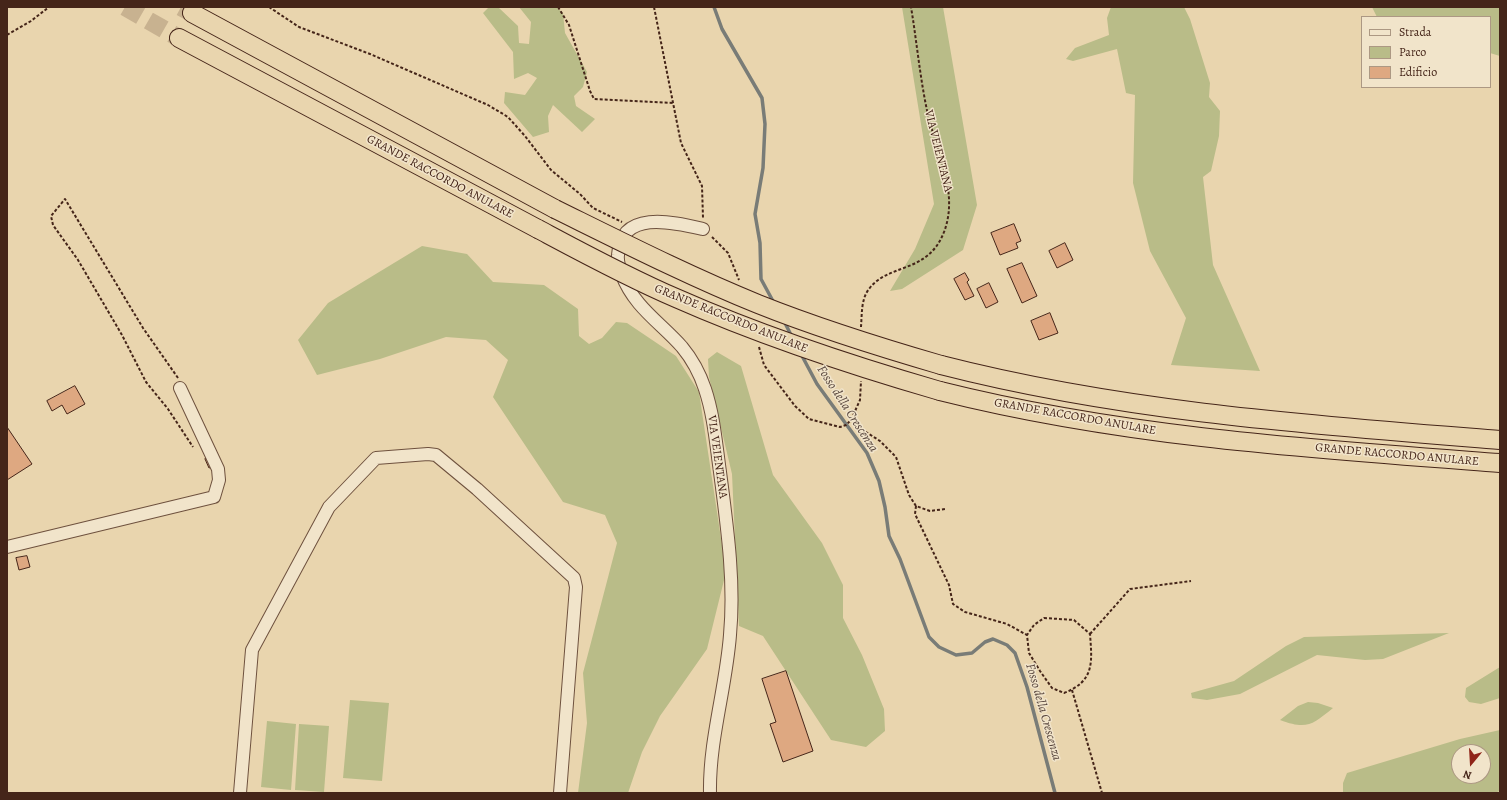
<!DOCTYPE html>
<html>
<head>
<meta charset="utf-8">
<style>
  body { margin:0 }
  #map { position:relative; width:1507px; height:800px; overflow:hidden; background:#e9d5ae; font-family:Alegreya,serif }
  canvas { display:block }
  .frame { position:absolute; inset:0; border:8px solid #452519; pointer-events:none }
  .legend { position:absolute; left:1361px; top:16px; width:130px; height:72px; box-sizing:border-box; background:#f1e4ca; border:1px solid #ac9883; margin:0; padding:5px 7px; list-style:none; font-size:12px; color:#452519 }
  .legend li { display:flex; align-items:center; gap:8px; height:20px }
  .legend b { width:20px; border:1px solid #ac9883 }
  .north { position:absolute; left:1451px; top:744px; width:40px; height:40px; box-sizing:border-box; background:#f1e4ca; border:1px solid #ac9883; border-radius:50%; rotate:198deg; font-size:11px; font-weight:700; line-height:16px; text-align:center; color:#452519 }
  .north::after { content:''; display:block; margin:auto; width:14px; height:18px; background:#8f2418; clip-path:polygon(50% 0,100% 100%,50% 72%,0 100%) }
</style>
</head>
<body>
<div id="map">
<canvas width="1507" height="800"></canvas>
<div class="frame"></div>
<ul class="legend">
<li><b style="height:5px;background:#f1e4ca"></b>Strada</li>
<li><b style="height:11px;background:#b9bc88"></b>Parco</li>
<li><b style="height:11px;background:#dea881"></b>Edificio</li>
</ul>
<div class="north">N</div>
</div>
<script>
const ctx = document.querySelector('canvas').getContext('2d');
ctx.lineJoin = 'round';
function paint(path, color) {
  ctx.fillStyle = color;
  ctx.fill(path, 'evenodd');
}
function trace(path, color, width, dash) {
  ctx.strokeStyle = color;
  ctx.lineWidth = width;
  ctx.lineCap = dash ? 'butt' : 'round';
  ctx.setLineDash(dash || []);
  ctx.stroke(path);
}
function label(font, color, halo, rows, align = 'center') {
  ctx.font = font + ' Alegreya,serif';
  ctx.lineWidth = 3;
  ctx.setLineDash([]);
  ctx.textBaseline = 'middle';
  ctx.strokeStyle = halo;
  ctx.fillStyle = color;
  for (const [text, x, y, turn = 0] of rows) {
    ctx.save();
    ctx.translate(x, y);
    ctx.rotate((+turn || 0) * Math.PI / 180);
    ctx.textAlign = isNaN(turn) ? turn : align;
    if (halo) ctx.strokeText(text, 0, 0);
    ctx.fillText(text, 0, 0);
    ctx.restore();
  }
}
const green = new Path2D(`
  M489 7H498L518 26 519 43 529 44 531 22 519 7H556L563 13 565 33 587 72 583 87 574 96 576 106 595 119 582 132 553 105 548 116 549 132 533 137 504 103 505 92 525 95 537 78 528 73 514 79 513 52 483 13Z
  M902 7H943L977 205 963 250 902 289 890 291 915 249 934 204Z
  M1111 7H1184L1190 19 1210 83 1209 97 1220 111 1219 136 1211 171 1203 177 1213 265 1260 371 1171 365 1186 318 1150 251 1133 183 1135 95 1126 93 1117 49 1073 61 1066 59 1075 48 1109 35 1107 18Z
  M1372 7H1500V56L1490 53V17H1377Z
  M422 246 467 254 493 282 544 285 578 309 579 336 589 344 602 338 616 322 627 323 676 356 699 392 726 572 707 649 660 716 642 752 628 793H578L587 723 583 673 617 543 605 515 563 502 493 397 508 360 486 340 446 337 380 359 317 375 298 340 328 303Z
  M717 352 741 366 773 475 822 543 843 585V618L862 655 884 709 885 731 866 747 831 740 763 636 739 626 732 474 709 377 708 359Z
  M1449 633 1383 659 1365 660 1317 655 1240 694 1207 700 1192 698 1191 693 1234 681 1286 646 1304 637Z
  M1500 667V698L1481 704 1469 702 1465 697 1466 688Z
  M350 700 389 703 382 781 343 778Z
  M1308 702 1318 703 1333 708C1312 725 1307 730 1280 720L1298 706Z
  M267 721 296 724 291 790 261 787Z
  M299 724 329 726 324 792 295 790Z
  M1500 730V791L1494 793H1343V783L1347 773 1460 739ZM1459 752H1483V776H1459Z`);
const stream = new Path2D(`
  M714 7 722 29 762 98 765 124 763 168 755 214 760 243 761 279 774 303
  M784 321 792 337
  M801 354 817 384 867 453 879 481 885 507 889 536 900 559 929 637 939 647 956 655 972 653 985 642 993 639 1007 645 1015 653 1027 687 1055 793`);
const building = new Path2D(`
  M1014 224 1021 241 1016 243 1018 248 1000 255 991 233Z
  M1065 243 1073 260 1057 268 1049 251Z
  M1022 263 1037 296 1022 303 1007 269Z
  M965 273 969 280 967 282 974 296 965 300 954 279Z
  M989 283 998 302 986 308 977 289Z
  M1050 313 1058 333 1039 340 1031 321Z
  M75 386 85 404 67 414 62 405 52 411 47 401Z
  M7 427 32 464 7 480Z
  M210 457 214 466 209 468 205 459Z
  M27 556 30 567 19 570 16 558Z
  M786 671 813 751 783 762 770 724 776 722 762 679Z`);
const highwayTunnel = new Path2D(`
  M125 7 179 38
  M181 7 192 13`);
const path = new Path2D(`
  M269 7 299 27 370 54 488 105 508 117 525 136 551 170 580 194 593 208 622 222
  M558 7 569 25 590 91 594 99 674 103
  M654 7 681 143 702 186 703 218
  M7 35 31 21 49 7
  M712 237 728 253 739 280
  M861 327C862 314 861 299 869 289 888 263 928 274 944 232 959 193 937 153 928 115 920 79 917 43 911 7
  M759 347 764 365 795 406 809 419 840 427 846 425 851 420 860 400 861 381
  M178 378 143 328 65 199 51 216 53 225 78 260 122 335 146 382 168 409 193 447
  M853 417 858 427 880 441 896 457 909 495 916 506 930 511 945 509
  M916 506 915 514 949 585 953 604 965 612 1007 624 1027 635
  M1044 618 1074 620 1090 634C1092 662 1095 681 1064 693L1052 688 1040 671 1029 653 1027 635 1034 625Z
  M1090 634 1130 589 1191 581
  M1072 690 1102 793`);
const minor = new Path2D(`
  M703 229C673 222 621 209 618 255 617 262 620 269 622 275 634 307 661 323 682 347 692 359 700 374 705 389 714 416 716 444 720 472 727 526 735 581 730 635 726 688 709 740 710 793
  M7 547 214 497 219 480 218 469 180 388
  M240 793 252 650 329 507 376 458 428 454 436 455 477 489 574 578 576 587 560 793`);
const highway = new Path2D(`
  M192 13 555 209
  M179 38 538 229
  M941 365C1124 412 1312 425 1500 440
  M940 391C1123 437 1312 449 1500 463`);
const highwayBridge = new Path2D(`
  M555 209C622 242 689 276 758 304 818 328 879 347 941 365
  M538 229C583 253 629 278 676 298 762 336 850 365 940 391`);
const streetNames = [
  ["VIA VEIENTANA",938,151,76],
  ["GRANDE RACCORDO ANULARE",440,177,28],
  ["GRANDE RACCORDO ANULARE",731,319,22],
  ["GRANDE RACCORDO ANULARE",1075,417,10],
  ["GRANDE RACCORDO ANULARE",1397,455,5],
  ["VIA VEIENTANA",717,457,82]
];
const waterNames = [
  ["Fosso della Crescenza",847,409,57],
  ["Fosso della Crescenza",1043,712,74]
];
paint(green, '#b9bc88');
trace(stream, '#797c77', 3.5);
paint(building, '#dea881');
trace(building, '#452519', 1);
trace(highwayTunnel, '#c8b290', 18, [18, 9]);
trace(minor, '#6e513e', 14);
trace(highway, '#452519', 20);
trace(path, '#452519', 2, [3, 2]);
trace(minor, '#f1e4ca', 12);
trace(highway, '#e9d5ae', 18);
trace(highwayBridge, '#452519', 20, []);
trace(highwayBridge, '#e9d5ae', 18);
label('12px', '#452519', '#f1e4ca', streetNames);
label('italic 13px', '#5b4940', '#f1e4ca', waterNames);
</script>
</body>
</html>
